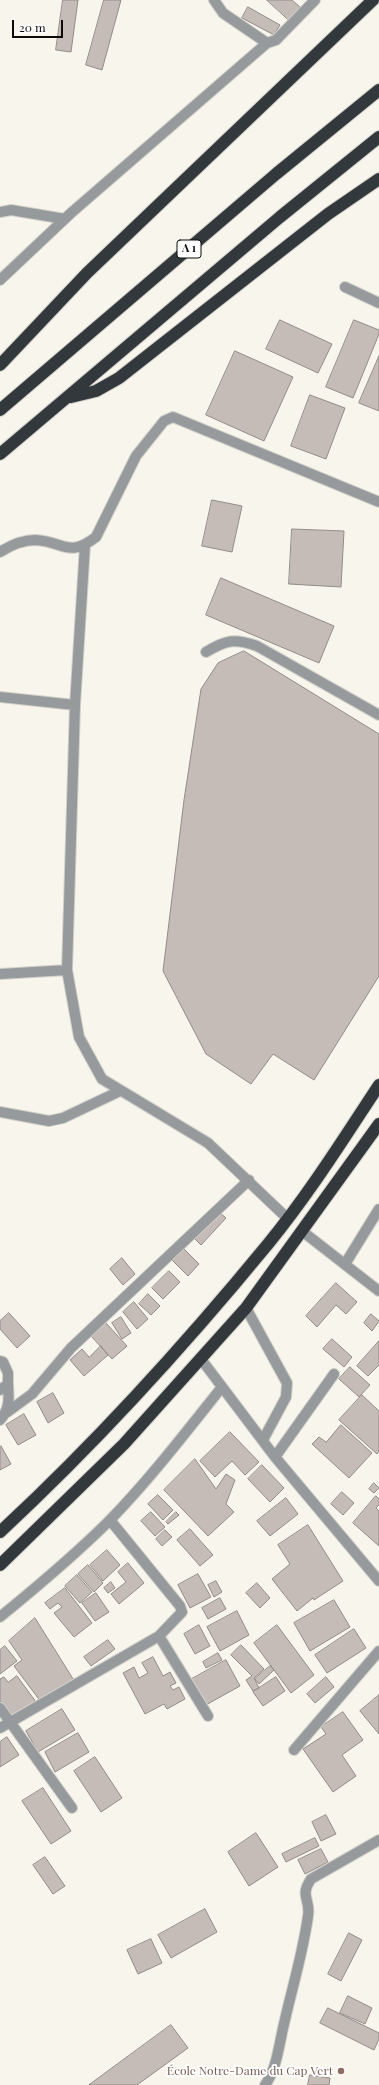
<!DOCTYPE html>
<html>
<head>
<meta charset="utf-8">
<style>
  body { margin:0 }
  #map { position:relative; width:379px; height:2085px; overflow:hidden; background:#f7f5ec; font-family:"Playfair Display",serif }
  canvas { display:block }
  .scale { position:absolute; left:12px; top:20px; width:51px; height:18px; box-sizing:border-box; border:2px solid #0c0b09; border-top:0; padding-left:5px; font-size:12px; line-height:14px; white-space:nowrap; color:#0c0b09; -webkit-text-stroke:3px #fff; paint-order:stroke }
</style>
</head>
<body>
<div id="map">
<canvas width="379" height="2085"></canvas>
<div class="scale">20 m</div>
</div>
<script>
const ctx = document.querySelector('canvas').getContext('2d');
ctx.lineJoin = 'round';
function paint(path, color) {
  ctx.fillStyle = color;
  ctx.fill(path, 'evenodd');
}
function trace(path, color, width, dash) {
  ctx.strokeStyle = color;
  ctx.lineWidth = width;
  ctx.lineCap = dash ? 'butt' : 'round';
  ctx.setLineDash(dash || []);
  ctx.stroke(path);
}
function label(font, color, halo, rows, align = 'center') {
  ctx.font = font + ' "Playfair Display",serif';
  ctx.lineWidth = 3.5;
  ctx.setLineDash([]);
  ctx.textBaseline = 'middle';
  ctx.strokeStyle = halo;
  ctx.fillStyle = color;
  for (const [text, x, y, turn = 0] of rows) {
    ctx.save();
    ctx.translate(x, y);
    ctx.rotate((+turn || 0) * Math.PI / 180);
    ctx.textAlign = isNaN(turn) ? turn : align;
    if (halo) ctx.strokeText(text, 0, 0);
    ctx.fillText(text, 0, 0);
    ctx.restore();
  }
}
const building = new Path2D(`
  M63 0H78L71 52 56 50Z
  M104 0H121L102 70 86 65Z
  M267 0H292L300 7 289 20Z
  M248 7 280 25 274 35 242 18Z
  M280 320 332 344 318 373 266 349Z
  M354 320 379 330V334L353 398 326 387Z
  M235 351 293 377 264 441 206 415Z
  M379 356V411L359 403Z
  M310 395 345 408 326 459 291 446Z
  M212 500 242 506 232 552 202 546Z
  M292 529 344 531 341 587 289 584Z
  M221 578 334 626 319 663 206 615Z
  M244 651 379 734V976L314 1080 273 1054 251 1084 206 1054 163 971 184 800 201 689 218 663Z
  M220 1213 226 1218 201 1245 195 1239Z
  M183 1248 199 1264 188 1276 172 1260Z
  M122 1258 135 1274 123 1285 110 1269Z
  M169 1271 180 1282 163 1299 152 1288Z
  M336 1283 357 1302 346 1314 336 1305 317 1327 306 1316Z
  M148 1294 160 1306 151 1315 139 1304Z
  M134 1302 148 1319 137 1329 123 1312Z
  M9 1313 30 1336 17 1348 0 1329V1321Z
  M371 1314 379 1321 372 1331 364 1323Z
  M121 1317 131 1333 122 1339 112 1323Z
  M106 1323 127 1346 112 1359 91 1336Z
  M332 1339 352 1357 344 1367 323 1349Z
  M379 1341V1365L368 1376 357 1366Z
  M101 1346 108 1355 84 1376 70 1360 82 1349 89 1357Z
  M350 1367 370 1385 359 1397 339 1379Z
  M53 1393 64 1413 48 1423 37 1402Z
  M362 1395 379 1411V1451L377 1454 339 1420Z
  M24 1414 36 1435 18 1445 6 1425Z
  M341 1425 372 1453 349 1478 312 1444 319 1437 326 1442Z
  M230 1432 259 1462 245 1475 232 1461 215 1477 200 1461Z
  M1 1446 11 1464 0 1470V1447Z
  M195 1459 216 1489 226 1474 235 1480 226 1504 234 1512 208 1536 164 1490Z
  M262 1465 284 1488 270 1502 248 1479Z
  M374 1483 379 1488 374 1493 369 1489Z
  M342 1492 354 1503 343 1515 331 1504Z
  M158 1495 173 1510 163 1520 148 1504Z
  M376 1496 379 1499V1504L376 1508 379 1511V1546L353 1523Z
  M286 1498 298 1514 270 1536 257 1521Z
  M151 1512 165 1527 155 1536 141 1521Z
  M176 1512 179 1515 168 1524 166 1522Z
  M308 1525 343 1581 314 1600 313 1598 297 1611 272 1579 290 1564 278 1545Z
  M190 1529 213 1555 200 1566 177 1540Z
  M165 1530 172 1537 162 1546 156 1539Z
  M107 1550 120 1565 103 1581 90 1565Z
  M128 1563 144 1583 119 1604 111 1594 126 1582 118 1572Z
  M88 1565 103 1583 94 1592 78 1574Z
  M198 1574 211 1597 190 1608 178 1585Z
  M77 1575 92 1592 80 1603 65 1586Z
  M216 1581 222 1592 214 1597 208 1585Z
  M111 1582 115 1588 108 1593 104 1588Z
  M257 1583 270 1598 260 1608 246 1593Z
  M65 1588 92 1623 74 1637 54 1613 62 1607 58 1603 50 1609 45 1603Z
  M96 1593 109 1612 95 1621 82 1603Z
  M220 1598 226 1609 208 1619 202 1608Z
  M334 1600 350 1627 310 1651 294 1623Z
  M237 1611 249 1635 220 1651 207 1627Z
  M35 1618 75 1682 41 1702 14 1666 22 1660 9 1641Z
  M199 1625 210 1646 195 1654 184 1634Z
  M277 1625 314 1675 291 1693 254 1643Z
  M354 1629 366 1648 327 1673 315 1655Z
  M108 1640 115 1649 91 1666 84 1657Z
  M241 1645 264 1669 254 1678 259 1688 253 1691 246 1680 252 1676 231 1655Z
  M5 1646 17 1661 0 1674V1650Z
  M218 1653 222 1660 206 1668 203 1662Z
  M153 1657 163 1676 170 1672 176 1683 170 1686 173 1690 179 1687 185 1699 167 1709 164 1704 145 1714 123 1673 134 1667 139 1678 148 1673 142 1663Z
  M226 1660 240 1686 204 1706 190 1680Z
  M270 1666 274 1670 259 1684 255 1679Z
  M17 1676 36 1702 11 1719 0 1702V1679L4 1677 8 1682Z
  M276 1677 285 1691 263 1706 253 1692Z
  M326 1677 334 1687 315 1703 307 1694Z
  M379 1695V1734L360 1711Z
  M62 1709 75 1730 38 1752 26 1731Z
  M343 1712 363 1740 342 1755 356 1776 333 1792 303 1749 326 1734 321 1727Z
  M78 1733 89 1752 55 1772 45 1752Z
  M7 1737 19 1755 0 1767V1742Z
  M95 1757 122 1798 101 1812 74 1771Z
  M43 1788 71 1831 51 1844 22 1801Z
  M326 1815 336 1834 321 1841 312 1822Z
  M256 1833 278 1867 249 1886 228 1852Z
  M315 1838 319 1846 286 1862 282 1854Z
  M321 1849 328 1862 305 1874 298 1860Z
  M45 1857 65 1886 53 1894 33 1865Z
  M205 1909 217 1932 171 1958 158 1935Z
  M349 1933 362 1940 341 1981 328 1974Z
  M151 1939 162 1963 138 1974 127 1950Z
  M348 1996 372 2008 365 2024 340 2013Z
  M328 2008 379 2033V2039L374 2050 320 2023Z
  M171 2025 188 2048 137 2085H89Z
  M310 2075 330 2078 329 2085H308Z`);
const minor = new Path2D(`
  M214 0 223 13 267 43 276 40 315 0
  M0 212 11 210 65 219
  M0 280 71 213 267 43
  M345 287 379 303
  M85 545 75 705 67 970 79 1037 102 1079 208 1143 287 1218
  M0 552C11 545 22 540 35 540 64 541 67 559 96 537L136 456 164 421 173 417 379 502
  M206 652C226 640 234 638 257 646L379 715
  M0 697 75 705
  M0 974 67 970
  M0 1112 49 1121 63 1118 120 1091
  M302 1231 379 1291
  M345 1264 379 1209
  M246 1308 287 1383 286 1397 263 1440
  M201 1359 275 1457 379 1581
  M0 1361 3 1362 8 1373V1384L0 1390
  M6 1413 32 1394 71 1348 249 1180
  M0 1420C10 1409 9 1398 8 1384
  M275 1457 334 1374
  M0 1617C38 1586 75 1555 110 1520 150 1479 186 1432 222 1387
  M159 1636 208 1716
  M0 1708 72 1808
  M0 1728 159 1636 182 1612 180 1606 110 1520
  M294 1750 379 1651
  M265 2085C277 2069 279 2044 284 2024 292 1988 303 1953 308 1916 311 1899 299 1897 311 1879L379 1840`);
const highway = new Path2D(`
  M0 365 87 273 373 0
  M71 397 96 391 119 378 328 214 379 179
  M0 410 276 174 379 90
  M0 454 280 217 379 137
  M0 1532C96 1443 185 1345 268 1244 309 1194 344 1138 379 1085
  M0 1565 124 1444 246 1308 379 1124`);
const markers = [
  [341,2071,4,"#8d6e63"]
];
const shields = [
  [189,249,24]
];
const shieldNames = [
  ["A 1",189,249]
];
const educationNames = [
  ["École Notre-Dame du Cap Vert",333,2071]
];
paint(building, '#c5bcb8');
trace(building, '#938b87', 1);
trace(minor, '#d1d0c8', 12);
trace(highway, '#d1d0c8', 14);
trace(minor, '#969a9c', 10);
trace(highway, '#32383c', 12);
for (const [x, y, r, color] of markers) {
  const dot = new Path2D();
  dot.arc(x, y, r, 0, 2 * Math.PI);
  ctx.fillStyle = color;
  ctx.fill(dot);
  trace(dot, '#fff', 1.5);
}
for (const [x, y, w] of shields) {
  const box = new Path2D();
  box.roundRect(x - w / 2, y - 9, w, 18, 3);
  ctx.fillStyle = '#fff';
  ctx.fill(box);
  trace(box, '#0c0b09', 1);
}
label('bold 11px', '#0c0b09', null, shieldNames);
label('12px', '#785e54', '#fff', educationNames, 'right');
</script>
</body>
</html>
